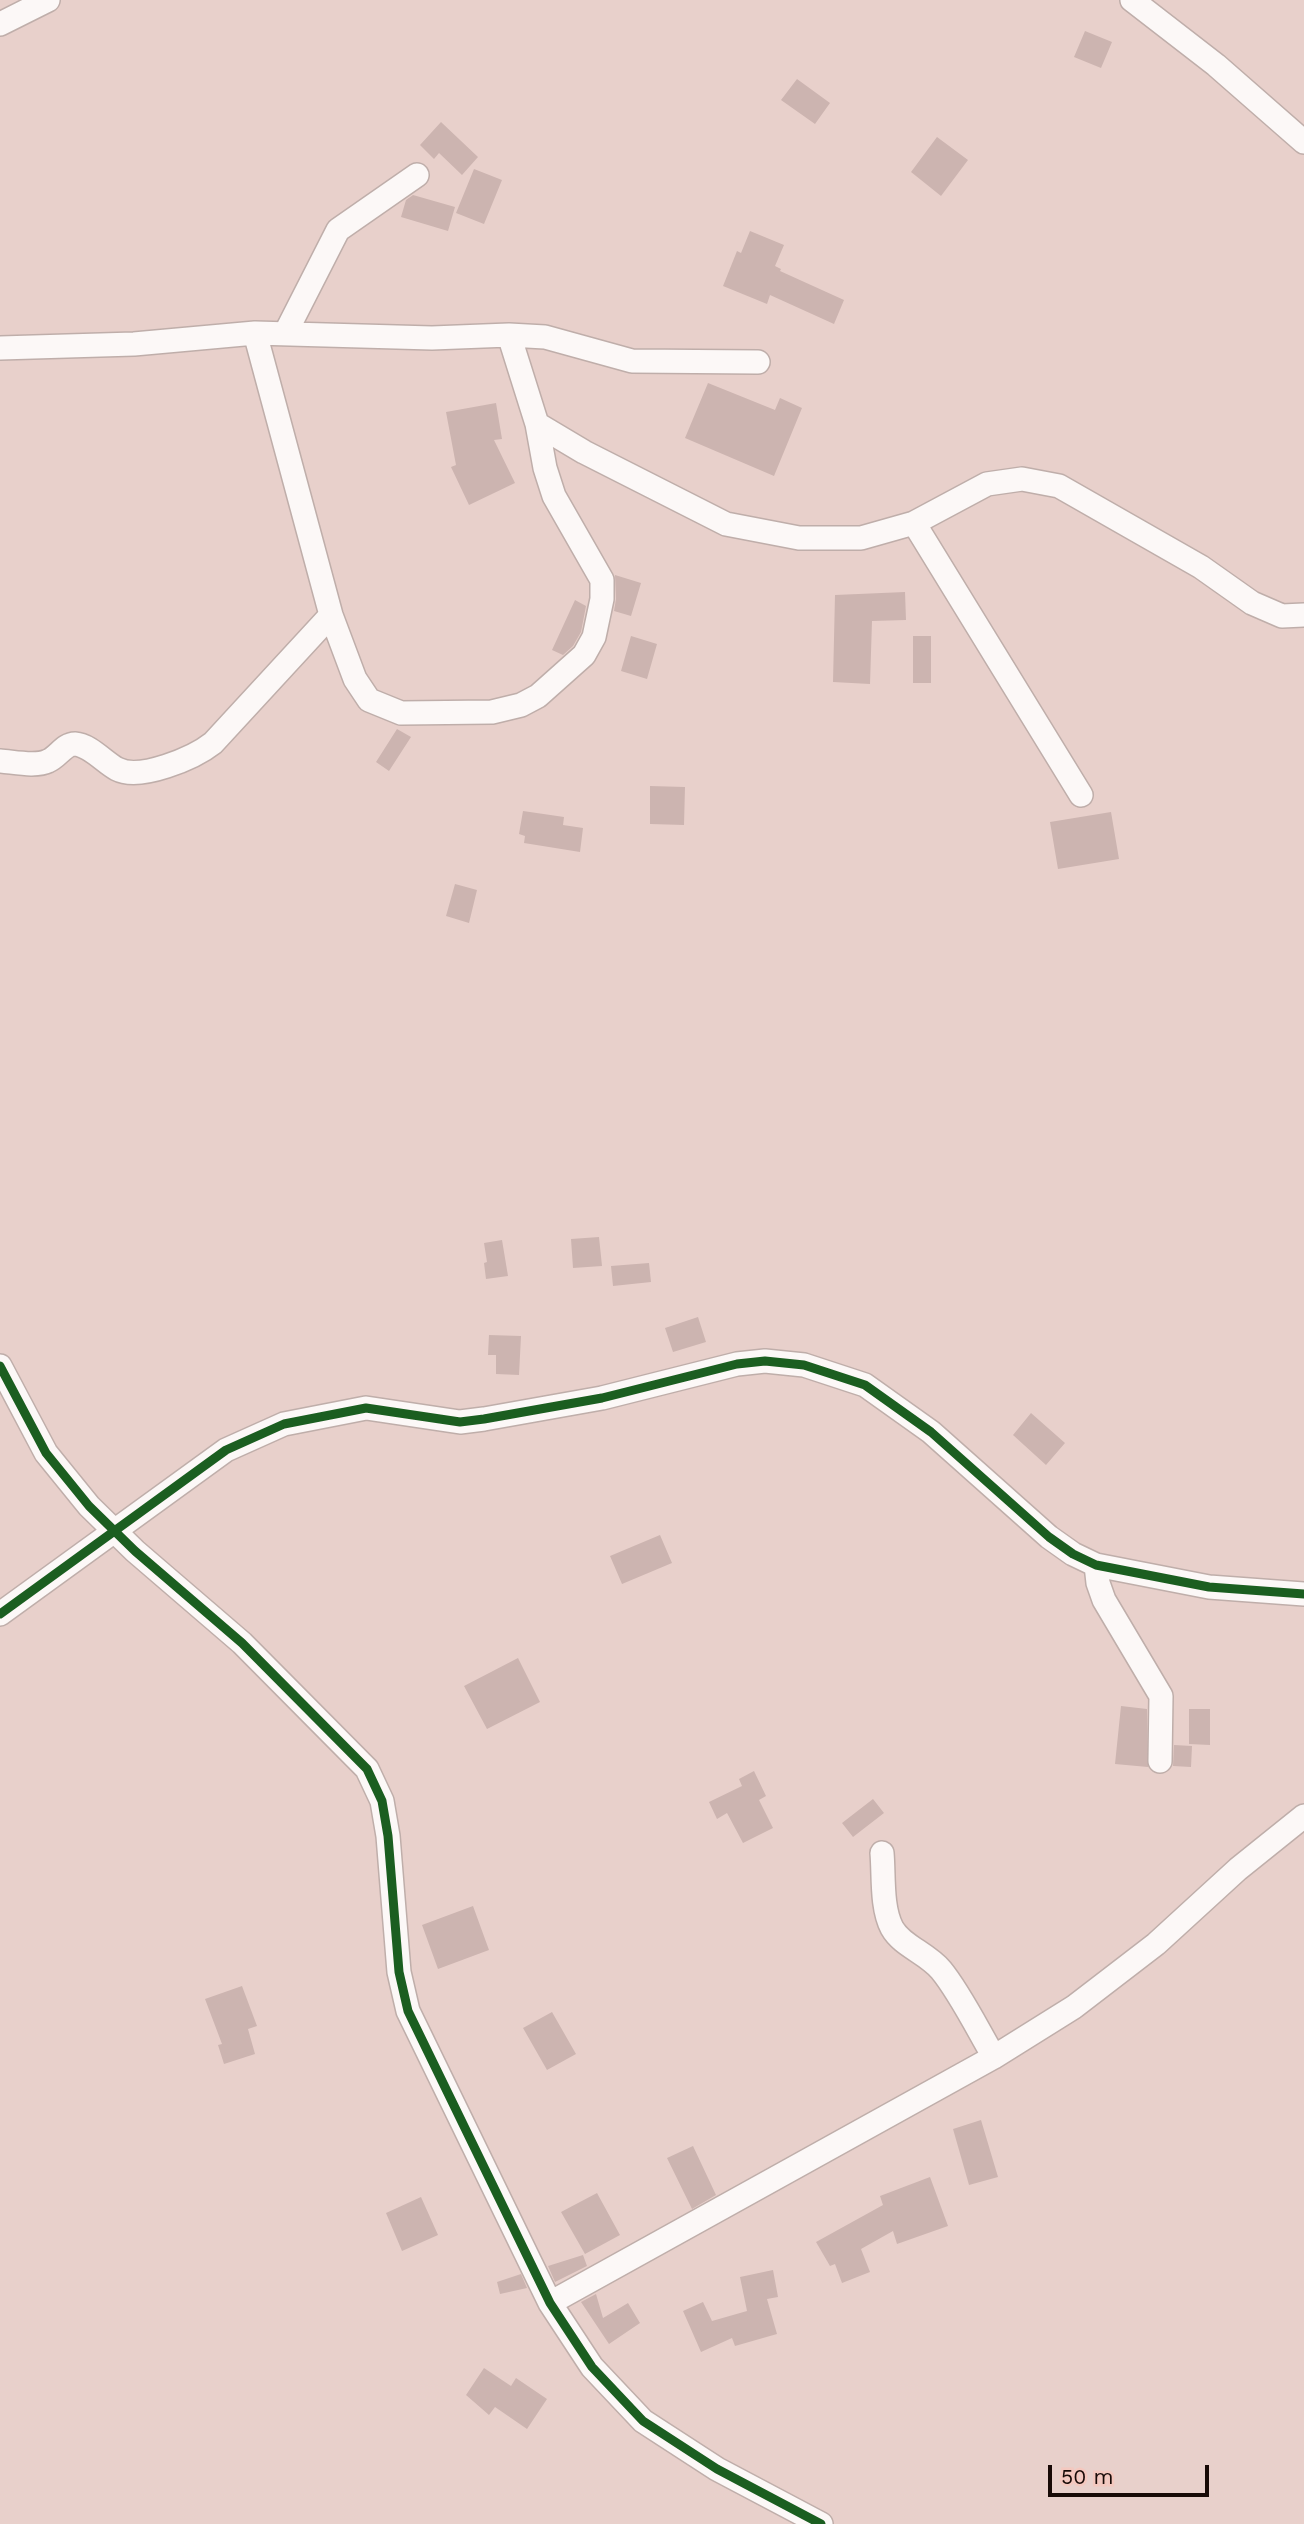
<!DOCTYPE html>
<html>
<head>
<meta charset="utf-8">
<style>
  body { margin:0 }
  #map { position:relative; width:1304px; height:2524px; overflow:hidden; background:#e8d0cb; font-family:"Work Sans",sans-serif }
  canvas { display:block }
  .scale { position:absolute; left:1048px; top:2465px; width:161px; height:32px; box-sizing:border-box; border:4px solid #180a07; border-top:0; padding-left:9px; font-size:21px; line-height:24px; white-space:nowrap; color:#180a07; -webkit-text-stroke:5px #f4c8bf; paint-order:stroke }
</style>
</head>
<body>
<div id="map">
<canvas width="1304" height="2524"></canvas>
<div class="scale">50 m</div>
</div>
<script>
const ctx = document.querySelector('canvas').getContext('2d');
ctx.lineJoin = 'round';
function paint(path, color) {
  ctx.fillStyle = color;
  ctx.fill(path, 'evenodd');
}
function trace(path, color, width, dash) {
  ctx.strokeStyle = color;
  ctx.lineWidth = width;
  ctx.lineCap = dash ? 'butt' : 'round';
  ctx.setLineDash(dash || []);
  ctx.stroke(path);
}
const building = new Path2D(`
  M1085 31 1112 42 1101 68 1074 57Z
  M797 79 830 103 815 124 781 100Z
  M441 122 478 157 462 175 439 153 434 159 420 145Z
  M937 137 968 160 941 196 911 172Z
  M474 169 502 180 484 224 456 213Z
  M413 195 455 207 448 231 401 217 406 200Z
  M750 231 784 245 775 266 781 269 780 271 844 300 834 324 770 295 767 304 723 286 737 251 741 253Z
  M708 383 775 410 780 398 802 408 774 476 685 438Z
  M496 403 502 439 494 440 515 483 469 505 451 467 456 465 446 412Z
  M615 575 641 583 631 616 614 611 616 599Z
  M905 592 906 620 872 621 870 684 833 682 835 595Z
  M575 600 586 606 581 632 573 646 563 655 552 650Z
  M631 636 657 644 647 679 621 671Z
  M913 636H931V683H913Z
  M397 729 411 737 389 771 376 762Z
  M650 786 685 787 684 825 650 824Z
  M523 811 564 817 563 825 583 828 580 852 524 843 525 836 519 834Z
  M1111 812 1119 859 1058 869 1050 822Z
  M455 884 477 890 469 923 446 916Z
  M599 1237 602 1266 573 1268 571 1239Z
  M502 1240 508 1276 486 1279 484 1263 487 1262 484 1243Z
  M649 1263 651 1282 613 1286 611 1266Z
  M698 1317 706 1342 673 1352 665 1328Z
  M489 1335 521 1336 519 1375 496 1374V1355H488Z
  M1031 1413 1065 1443 1046 1465 1013 1435Z
  M660 1535 672 1563 622 1584 610 1556Z
  M518 1658 540 1702 487 1729 464 1686Z
  M1121 1706 1147 1709 1148 1767 1115 1764Z
  M1189 1709H1210V1745L1189 1744Z
  M1174 1745 1192 1746 1191 1767 1173 1766Z
  M754 1771 766 1796 759 1800 773 1828 743 1843 727 1813 717 1819 709 1802 742 1786 739 1779Z
  M873 1799 884 1813 853 1837 842 1823Z
  M473 1906 489 1950 438 1969 422 1925Z
  M242 1986 257 2026 248 2029 255 2054 224 2064 218 2045 222 2044 205 1999Z
  M552 2012 576 2054 547 2070 523 2028Z
  M981 2120 998 2177 969 2185 953 2129Z
  M693 2146 716 2195 692 2209 667 2158Z
  M930 2177 948 2226 897 2244 893 2231 861 2249 870 2272 842 2283 835 2264 830 2266 816 2242 883 2205 880 2196Z
  M597 2193 620 2235 585 2254 561 2212Z
  M421 2197 438 2235 402 2251 386 2213Z
  M583 2255 587 2266 555 2282 548 2266Z
  M773 2270 778 2297 767 2299 777 2334 735 2346 732 2338 701 2352 683 2311 703 2302 712 2321 747 2311 740 2277Z
  M521 2274 527 2288 500 2294 497 2282Z
  M596 2294 603 2318 628 2303 640 2323 609 2344 581 2302Z
  M484 2368 511 2386 516 2378 547 2399 527 2429 495 2407 489 2415 466 2395Z`);
const minor = new Path2D(`
  M1132 0 1216 65 1304 142
  M0 24 48 0
  M255 333 331 615 355 679 369 700 401 713 492 712 521 705 538 696 584 655 594 637 602 599V580L554 496 545 468 537 424 509 335
  M285 334 338 230 417 175
  M0 348 134 344 255 333 432 338 509 335 545 337 632 361 758 362
  M537 424 584 452 726 524 799 538H861L914 523 987 484 1022 479 1059 486 1201 567 1252 603 1282 616 1304 615
  M914 523 1081 795
  M0 761C14 762 36 767 48 761 58 757 64 744 75 744 90 745 104 762 117 769 140 781 194 758 213 743L331 615
  M0 1366 46 1453 89 1506 135 1551 242 1643 367 1769 382 1801 388 1836 399 1972 408 2011 550 2303 592 2367 643 2421 717 2469 821 2524
  M1096 1565 1098 1583 1104 1600 1161 1696 1160 1761
  M0 1614 226 1450 284 1424 366 1408 460 1422 484 1419 602 1398 737 1364 765 1361 804 1365 865 1385 931 1432 1049 1537 1073 1554 1096 1565 1209 1587 1304 1594
  M882 1853C884 1875 881 1907 892 1928 902 1946 927 1953 941 1970 960 1993 978 2030 994 2057
  M550 2303 994 2057 1074 2007 1156 1944 1238 1869 1304 1816`);
const cycleway = new Path2D(`
  M0 1366 46 1453 89 1506 135 1551 242 1643 367 1769 382 1801 388 1836 399 1972 408 2011 550 2303 592 2367 643 2421 717 2469 821 2524
  M0 1614 226 1450 284 1424 366 1408 460 1422 484 1419 602 1398 737 1364 765 1361 804 1365 865 1385 931 1432 1049 1537 1073 1554 1096 1565 1209 1587 1304 1594`);
paint(building, '#ccb4b0');
trace(minor, '#bfaeaa', 26);
trace(minor, '#fcf8f7', 23);
trace(cycleway, '#1b5e20', 9);
</script>
</body>
</html>
